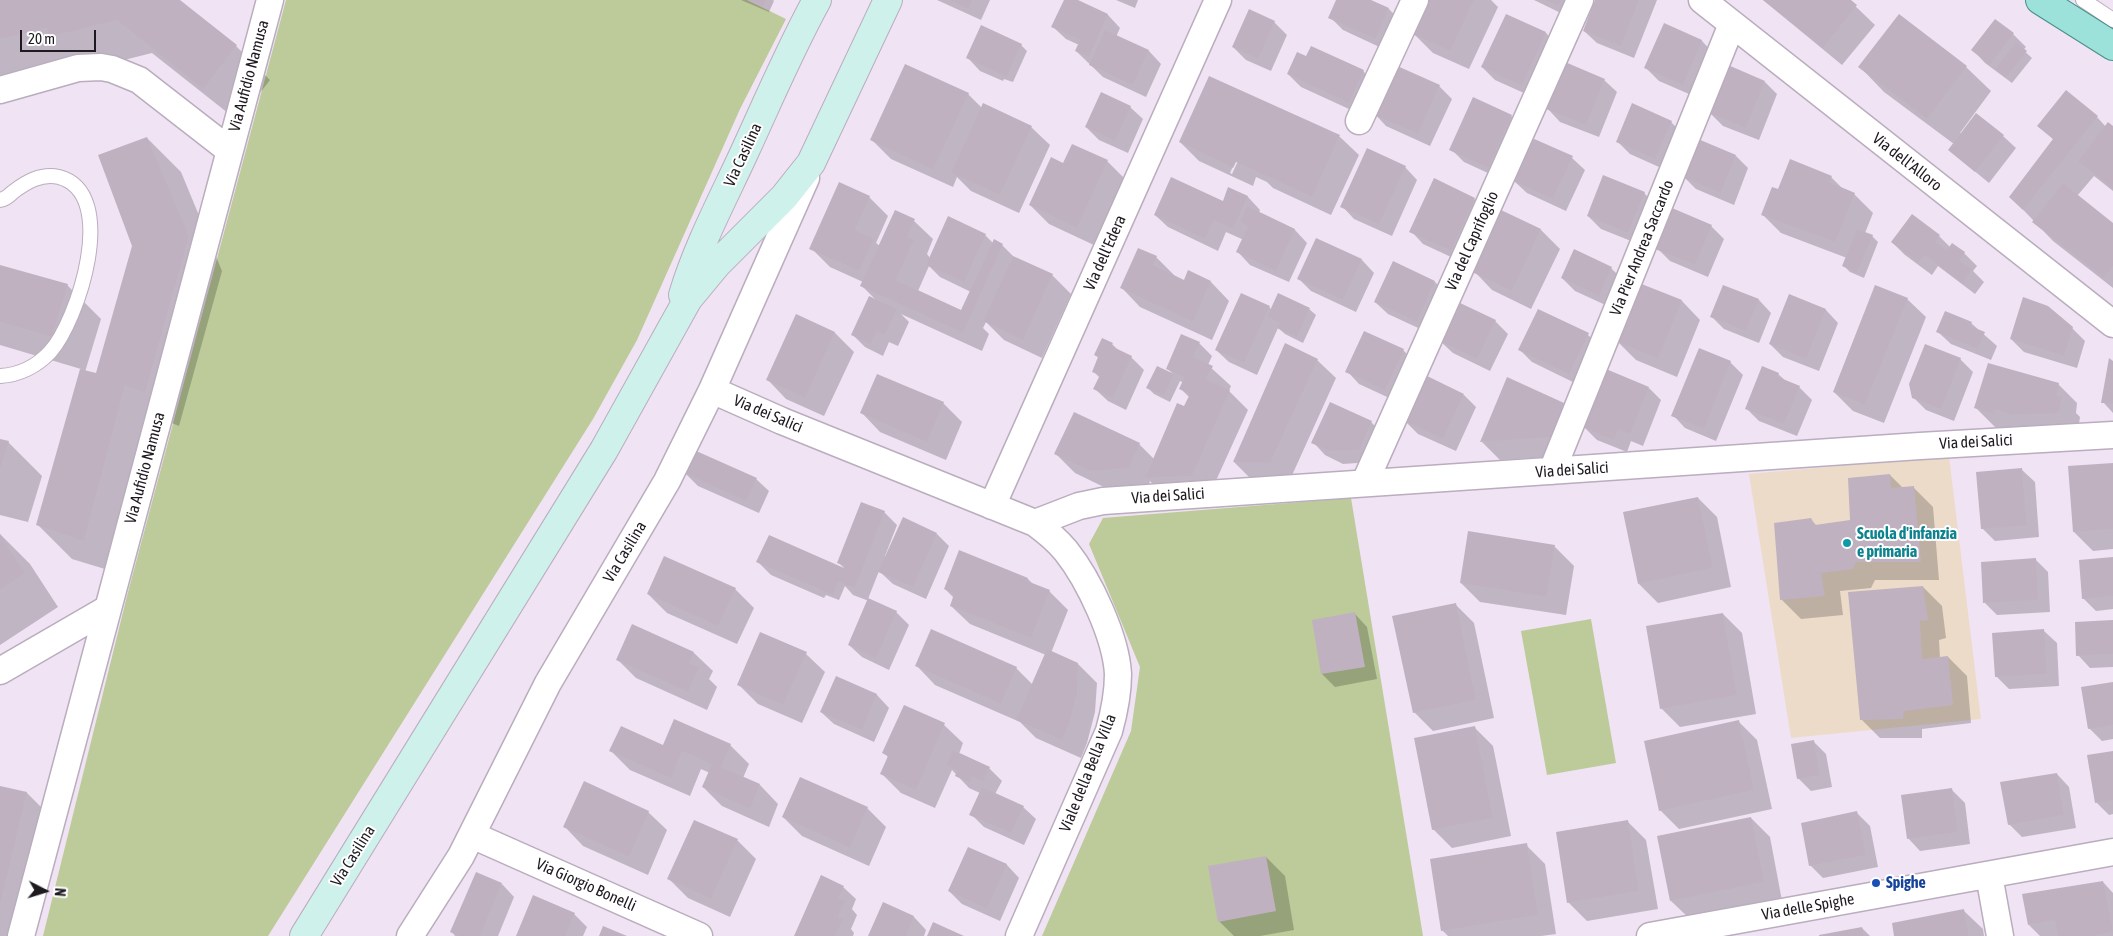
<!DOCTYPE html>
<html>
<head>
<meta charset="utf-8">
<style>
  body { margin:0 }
  #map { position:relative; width:2113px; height:936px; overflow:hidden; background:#f0e3f4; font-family:"Asap Condensed",sans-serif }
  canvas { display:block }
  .north { position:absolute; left:20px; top:866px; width:50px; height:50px; -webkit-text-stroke:4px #fff; paint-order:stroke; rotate:95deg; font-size:14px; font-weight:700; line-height:20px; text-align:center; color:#1e1a20 }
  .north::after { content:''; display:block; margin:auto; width:18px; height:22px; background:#1e1a20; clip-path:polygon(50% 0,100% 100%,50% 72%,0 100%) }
  .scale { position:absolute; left:20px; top:30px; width:76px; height:22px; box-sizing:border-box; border:2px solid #1e1a20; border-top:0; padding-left:6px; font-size:15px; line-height:18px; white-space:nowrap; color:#1e1a20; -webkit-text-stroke:4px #fff; paint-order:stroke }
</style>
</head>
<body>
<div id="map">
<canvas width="2113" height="936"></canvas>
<div class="north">N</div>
<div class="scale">20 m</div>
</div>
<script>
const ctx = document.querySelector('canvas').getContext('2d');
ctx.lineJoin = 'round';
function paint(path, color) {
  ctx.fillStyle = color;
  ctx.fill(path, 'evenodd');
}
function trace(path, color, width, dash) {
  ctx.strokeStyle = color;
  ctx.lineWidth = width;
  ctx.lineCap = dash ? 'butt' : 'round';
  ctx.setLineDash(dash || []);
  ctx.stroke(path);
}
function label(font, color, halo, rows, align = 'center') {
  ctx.font = font + ' "Asap Condensed",sans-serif';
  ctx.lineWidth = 4;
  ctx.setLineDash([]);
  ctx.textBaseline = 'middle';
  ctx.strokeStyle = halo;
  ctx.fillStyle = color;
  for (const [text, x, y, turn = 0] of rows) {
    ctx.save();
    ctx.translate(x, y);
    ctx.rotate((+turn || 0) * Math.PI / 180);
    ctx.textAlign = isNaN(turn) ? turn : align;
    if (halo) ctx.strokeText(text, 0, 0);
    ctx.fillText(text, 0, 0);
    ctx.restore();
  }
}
const education = new Path2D(`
  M1949 456 1981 719 1791 738 1749 474Z`);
const green = new Path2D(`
  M286 0H747L786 19 740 109 637 340 593 419 268 936H43L127 596Z
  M1351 498 1423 936H1042L1131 731 1140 667 1089 544 1103 518Z
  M1591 619 1616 763 1547 775 1521 631Z`);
const shadow = new Path2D(`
  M0 0H178L236 46 270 80 238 121 152 53 84 70 0 81Z
  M741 0H773L774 1 769 12Z
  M937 0H990L981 20Z
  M1065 0H1075L1108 15 1120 28 1116 37 1149 51 1161 64 1146 97 1103 77 1076 51 1079 45 1066 39 1053 27Z
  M1116 0H1138L1135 8Z
  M1338 0H1368L1389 9 1401 22 1388 51 1343 30 1330 17Z
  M1430 0H1491L1498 7 1469 69 1433 53 1414 34Z
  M1534 0H1579L1571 18Z
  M1596 0H1657L1634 58 1597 43 1584 31Z
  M1763 0H1849L1875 25 1842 65Z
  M1506 15 1546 33 1558 46 1535 98 1495 80 1482 67Z
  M1274 22 1287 35 1271 71 1246 60 1233 47Z
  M1665 25 1702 41 1714 54 1696 97 1659 81 1646 68Z
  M2013 34 2026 47 2023 50 2032 58 2012 83 1985 63 1973 50Z
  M1021 45 1027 51 1013 82 1004 79 1003 81 980 71 968 58Z
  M1307 58 1363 71 1376 84 1362 115 1301 87 1288 74Z
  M1395 66 1439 86 1452 99 1430 146 1386 126 1374 113Z
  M1860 67H1966L1991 91 1960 133 2003 136 2016 148 1989 183 1949 150 1954 144 1884 92Z
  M1210 78 1340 137 1359 155 1331 215 1273 188 1267 182 1256 177 1253 186 1199 161 1180 142ZM1259 109H1262L1232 174 1230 173Z
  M1604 80 1617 92 1599 137 1560 122 1548 109Z
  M1765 82 1777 94 1759 140 1723 126 1710 113Z
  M968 94 982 108 1031 127 1050 145 1019 213 971 191 957 177 953 187 891 159 872 140Z
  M1130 107 1143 119 1128 153 1099 140 1086 127Z
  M1511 116 1524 129 1501 179 1464 162 1451 149Z
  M2097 117 2106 127H2113V191L2094 176 2077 196 2113 225V288L2053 241 2011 197 2054 140 2039 126Z
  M1671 122 1684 135 1668 171 1630 154 1617 141Z
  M147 138 181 172 222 271 179 426 159 418 118 573 72 559 38 525 81 369 0 345V266L67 285 101 319 85 372 97 374 133 246Z
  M1736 156 1748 168 1734 205 1696 189 1683 176Z
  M1572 158 1585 170 1566 211 1527 193 1514 181Z
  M1107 161 1126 180 1096 246 1049 224 1030 205 1064 164Z
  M1405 167 1417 180 1392 236 1354 219 1342 206Z
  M1831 177 1844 190 1854 194 1873 213 1865 233 1872 236 1878 242 1864 278 1850 272 1844 266 1847 258 1781 233 1762 214 1779 191Z
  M1229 189 1248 197 1260 210 1259 213 1295 230 1307 243 1289 282 1250 265 1238 252 1244 240 1226 232 1218 251 1168 227 1155 215 1223 203Z
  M1644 193 1657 206 1641 245 1601 229 1588 216Z
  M869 197 888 216 876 243 880 246 895 212 914 221 933 239 927 254 930 258 985 235 993 243 1002 245 1015 258 1052 275 1071 294 1042 358 1004 340 986 322 983 328 989 334 982 351 901 314 909 322 898 346 889 342 883 356 865 347 852 334 876 300 862 286 863 282 830 267 811 248ZM929 266 940 277 971 292 967 314 918 291Z
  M1474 199 1487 211 1464 263 1423 244 1411 231Z
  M1501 212 1541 230 1560 249 1531 309 1492 290 1474 271Z
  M1711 226 1724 239 1708 277 1670 261 1657 248Z
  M1939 236 1950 247 1952 245 1964 253 1977 266 1973 271 1984 282 1975 294 1938 266 1932 275 1905 255 1892 242Z
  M1316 240 1362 260 1374 273 1356 312 1311 291 1299 279Z
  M1156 257 1175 276 1184 281 1211 282 1229 301 1212 340 1140 307 1122 288Z
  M1611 268 1624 281 1612 308 1575 291 1562 278Z
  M1435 282 1447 294 1429 333 1388 314 1375 302Z
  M1640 284 1682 301 1700 320 1677 377 1636 360 1617 341Z
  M1724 286 1759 300 1771 313 1759 343 1724 329 1711 316Z
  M1790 296 1826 310 1838 323 1819 371 1783 357 1770 344Z
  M1907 299 1926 317 1884 423 1853 411 1834 392Z
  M1269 307 1272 310 1309 309 1316 315 1303 343 1285 334 1278 328 1257 375 1229 362 1216 350Z
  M797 315 835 333 854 352 824 416 786 399 768 380Z
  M1495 321 1508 334 1490 371 1453 353 1440 341Z
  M1971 323 1997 346 1991 360 1951 344 1938 332Z
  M2072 328 2085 341 2077 368 2024 352 2011 339Z
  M1588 335 1601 347 1581 386 1532 362 1520 350Z
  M1199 343 1212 356 1208 365 1231 386 1229 391 1248 410 1214 485 1158 490 1150 481 1148 487 1110 490 1075 473 1056 454 1139 444 1154 459 1190 398 1181 389 1184 383 1180 381 1170 402 1154 394 1148 388 1173 374 1167 368Z
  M1112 344 1120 352 1131 357 1144 370 1126 410 1108 401 1095 389 1100 378 1093 371 1099 359 1096 355Z
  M1403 350 1416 363 1398 402 1359 384 1347 371Z
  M1960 359 1973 372 1954 421 1926 410 1913 397Z
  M1317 360 1336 378 1289 482 1253 481 1234 462Z
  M1730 362 1743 375 1716 441 1685 428 1673 415Z
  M2113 362V413L2103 402Z
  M1778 374 1787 382 1799 387 1812 400 1797 436 1759 421 1746 408Z
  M2058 384 2077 403 2076 413 2080 417 2078 431 2031 433 2015 427 2012 432 1995 427 1976 408Z
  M1649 388 1661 400 1643 446 1631 441 1627 452 1597 440 1584 427Z
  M1464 395 1476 407 1456 451 1418 434 1405 421Z
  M943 403 962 422 946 460 880 432 862 413Z
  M1563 405 1582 423 1570 456 1500 460 1482 442Z
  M1371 422 1384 435 1371 462 1343 464 1325 455 1313 442Z
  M0 440 8 442 42 476 28 522 0 515Z
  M2113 465V549L2093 551 2074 532Z
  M2022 470 2035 482 2039 537 1995 541 1982 528Z
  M685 473 756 479 769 491 759 513 698 486Z
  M1890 475 1903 488H1914L1933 507 1939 580H1875L1871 588 1840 591 1843 615 1801 619 1782 600 1810 519 1817 526 1851 521Z
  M1698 498 1717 517 1731 587 1658 603 1639 584Z
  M884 512 897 525 885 556 887 557 937 534 949 546 926 599 893 584 879 571 868 599 896 612 909 625 889 670 862 657 849 645 869 601 853 595 845 586 839 600 826 595 824 598 771 575 758 562 846 570 839 563Z
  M0 534 30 564 58 607 0 645Z
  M1555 547 1574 566 1566 615 1480 602 1461 583Z
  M2113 558V609L2096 611 2083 598Z
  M2035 559 2048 572 2050 612 1997 615 1985 603Z
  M1028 579 1033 584 1049 591 1068 610 1051 653 1078 664 1097 683 1095 712 1087 743 1081 758 1036 738 1020 722 935 685 917 666 1016 668 1033 685 1046 655 970 624 951 606 954 598 945 589Z
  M1923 587 1942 606 1946 638 1939 640 1940 658 1948 657 1967 676 1971 723 1922 729V738H1880L1861 719Z
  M735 589 754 608 737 644 667 613 648 594Z
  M1455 604 1474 623 1494 718 1433 731 1414 712Z
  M1355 614 1367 627 1377 679 1335 687 1322 674 1313 621Z
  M1723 614 1742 633 1756 714 1680 727 1661 708Z
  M2113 621V667L2090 668 2078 655Z
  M2044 631 2057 643 2059 686 2009 689 1996 676Z
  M694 653 713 671 709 679 717 687 707 710 636 678 617 659Z
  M806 654 825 672 802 723 758 704 739 685Z
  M836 678 877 695 889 708 874 742 834 724 821 712Z
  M2113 683V739L2102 741 2089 728Z
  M905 707 944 725 963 743 959 754 989 768 1002 781 995 794 1023 807 1036 819 1024 845 984 827 971 814 980 793 969 788 952 770 935 808 901 793 882 774 889 758 884 753Z
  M1738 721 1757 740 1772 809 1679 829 1660 810Z
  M1474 727 1493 746 1511 836 1452 848 1433 829Z
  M1813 741 1826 754 1832 787 1811 791 1798 778Z
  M730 745 749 764 743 778 760 785 778 804 769 827 722 806 703 787 710 773 701 769 690 796 630 770 611 751 663 747Z
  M2113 752V814L2109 815 2096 802Z
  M2057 774 2069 787 2076 828 2022 837 2009 824Z
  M0 787 27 793 61 827 34 936H0Z
  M1952 790 1965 803 1970 844 1920 851 1908 838Z
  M867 808 886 827 869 866 802 836 783 817Z
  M648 812 667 830 648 875 583 846 565 827Z
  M1857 813 1870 826 1878 867 1823 878 1810 865Z
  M1751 818 1770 837 1782 901 1690 919 1671 901Z
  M1627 821 1646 840 1658 909 1587 921 1568 902Z
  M737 840 756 859 730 917 688 898 669 879Z
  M1526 845 1545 864 1556 934 1541 936H1448L1442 930Z
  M968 848 1007 865 1019 878 1000 921 962 904 949 891Z
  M1266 857 1285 876 1294 930 1260 936H1234L1219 921Z
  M2103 882 2113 893V936H2040L2029 925Z
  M502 884 514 897 498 936H455L452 932Z
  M843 887 856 899 852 909 857 915 851 929 854 933 853 936H796Z
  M884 904 914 917 926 930 924 936H869Z
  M1964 911 1983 929 1984 936H1895Z
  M574 914 587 927 583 936H518Z
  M1862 928 1870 936H1820Z`);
const building = new Path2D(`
  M0 0H180L237 45 203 89 117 20 49 37 47 28 0 39Z
  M747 0H766L763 7Z
  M950 0H972L968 9Z
  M1064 0H1078L1108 14 1089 57 1075 51 1080 40 1051 27Z
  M1336 0H1371L1389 8 1375 39 1328 18Z
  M1428 0H1474L1450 51 1412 34Z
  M1546 0H1561L1558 6Z
  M1595 0H1639L1621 46 1583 31Z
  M1763 0H1851L1857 5 1823 48Z
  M1249 9 1275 21 1258 59 1232 47Z
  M1506 14 1546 32 1522 86 1481 67Z
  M1899 14 1967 66 1927 119 1858 67Z
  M1995 19 2014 33 1990 65 1971 50Z
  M1664 23 1702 40 1683 85 1644 68Z
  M981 25 1022 44 1006 77 966 58Z
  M1105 30 1149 50 1133 85 1089 65Z
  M2016 42 2027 51 2006 78 1995 69Z
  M1311 46 1364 70 1349 103 1287 74 1297 52 1306 56Z
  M1565 62 1605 79 1586 125 1546 109Z
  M905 64 969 93 933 170 870 140Z
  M1395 65 1440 85 1418 134 1372 114Z
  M1728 65 1765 81 1746 128 1709 113Z
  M1209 76 1340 135 1312 197 1236 162 1233 168 1179 142Z
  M2066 90 2098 116 2023 210 2009 197 2053 139 2037 126Z
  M1101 92 1131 106 1115 141 1085 127Z
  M1473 97 1512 115 1488 168 1449 150Z
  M983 103 1032 126 1000 195 951 173Z
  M1632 103 1672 121 1655 159 1616 142Z
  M1976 113 2004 135 1975 172 1948 150Z
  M2108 122 2113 126V189L2078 161Z
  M147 137 189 236 145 393 125 385 84 541 36 525 80 369 96 373 132 246 98 155Z
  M1532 138 1573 156 1553 199 1513 181Z
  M1698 139 1736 155 1721 193 1682 177Z
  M1072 144 1108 160 1077 228 1029 205 1051 157 1063 163Z
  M1367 148 1406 166 1379 224 1340 207Z
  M1790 159 1832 176 1829 182 1855 193 1835 242 1761 215 1772 187 1778 189Z
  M1603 175 1645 192 1628 233 1587 216Z
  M1171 177 1223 201 1228 187 1248 196 1233 229 1214 220 1205 239 1154 215Z
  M1434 178 1475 198 1451 251 1409 232Z
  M839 182 870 196 855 230 874 239 859 271 809 249Z
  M2063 183 2113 223V266L2104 278 2032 222Z
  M1247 206 1295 229 1276 271 1236 252 1248 226 1240 222Z
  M1672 208 1712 225 1695 265 1655 249Z
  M895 210 915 219 907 237 914 240 896 280 961 310 994 239 1003 244 963 333 860 286Z
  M1501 210 1541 229 1512 291 1472 272Z
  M1912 214 1940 235 1935 241 1947 250 1952 243 1965 252 1960 260 1972 269 1962 283 1925 255 1918 263 1891 242Z
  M948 216 986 234 964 282 926 265Z
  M1857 229 1873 235 1857 273 1842 266Z
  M1316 238 1362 259 1343 300 1297 279Z
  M1138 248 1157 256 1153 265 1184 280 1188 270 1211 281 1193 322 1120 288Z
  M1574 249 1612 267 1599 296 1561 278Z
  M1013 256 1053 274 1023 340 983 321Z
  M1393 261 1435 281 1417 322 1374 302Z
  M0 265 68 284 52 337 0 322Z
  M1639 283 1682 300 1658 359 1616 341Z
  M1723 285 1759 299 1746 331 1710 317Z
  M1875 285 1908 298 1865 405 1833 392Z
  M1241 293 1270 306 1244 363 1215 350Z
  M1278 293 1310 308 1297 337 1277 328 1280 323 1267 317Z
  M1789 294 1826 309 1806 359 1769 344Z
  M869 296 897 309 885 335 877 331 870 344 851 335Z
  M2023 297 2048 306 2073 327 2064 356 2010 339Z
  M1458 302 1496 320 1477 359 1439 341Z
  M1538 309 1589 333 1569 374 1518 350Z
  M1945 311 1972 322 1970 326 1985 332 1978 349 1936 332Z
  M796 314 835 332 805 398 766 380Z
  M1364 331 1404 349 1385 390 1345 372Z
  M1181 334 1200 342 1193 357 1213 366 1206 379 1230 390 1192 476 1145 478 1177 403 1184 406 1190 394 1179 389 1190 365 1184 377 1166 369Z
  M1102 338 1113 343 1111 346 1132 356 1113 398 1093 389 1100 375 1092 372 1098 357 1094 355Z
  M1285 343 1318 359 1270 463 1233 462Z
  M1925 344 1961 358 1941 409 1912 398 1909 384Z
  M1699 348 1731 361 1704 429 1671 416Z
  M2109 358 2113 361V403H2101Z
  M1988 363 2059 383 2057 396 2062 397 2059 413 2011 415 1996 409 1993 414 1974 408Z
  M1157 366 1174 374 1164 396 1146 388Z
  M1762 366 1779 373 1778 377 1800 386 1784 424 1745 409Z
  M1606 369 1649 387 1630 434 1618 429 1614 440 1583 427Z
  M877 374 944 402 927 442 860 413Z
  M1425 375 1464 394 1443 439 1404 421Z
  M1507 377 1564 403 1551 437 1480 442Z
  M1330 402 1372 421 1359 450 1330 451 1311 443Z
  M1074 412 1140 443 1129 468 1090 471 1054 454Z
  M0 439 9 441 0 470Z
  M694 450 757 478 746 501 684 473Z
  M2113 463V529L2073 532 2068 466Z
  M2022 468 2027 525 1981 529 1976 472Z
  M1890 474 1891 488 1914 486 1921 562H1856L1853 569 1821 573 1825 596 1780 600 1774 523 1811 518 1815 525 1850 520 1848 478Z
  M1698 497 1713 568 1638 584 1623 512Z
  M861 502 885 511 855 588 838 582 833 595 756 562 769 535 844 568 845 566 837 563Z
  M903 517 937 533 913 587 878 572Z
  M1468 531 1555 545 1547 597 1460 583Z
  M0 534 25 573 0 590Z
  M959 550 1028 578 1027 581 1050 590 1031 638 950 606 954 594 944 589Z
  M664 556 736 588 718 626 647 594Z
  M2113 557V596L2082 599 2079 560Z
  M2036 558 2038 600 1983 603 1981 562Z
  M1923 586 1928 620 1920 621 1922 659 1948 656 1953 705 1904 711 1903 719 1860 720 1848 592Z
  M868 598 897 611 876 658 848 645Z
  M1456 603 1476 700 1413 713 1392 616Z
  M1355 612 1365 667 1321 674 1312 620Z
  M1723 613 1737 695 1660 709 1646 626Z
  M2113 620V654L2076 656 2075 622Z
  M632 624 694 652 689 663 699 667 688 692 616 660Z
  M931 629 1017 667 1001 704 915 666Z
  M2044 629 2047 674 1995 677 1992 633Z
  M760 632 807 652 783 705 737 685Z
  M1047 649 1078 663 1077 693 1069 724 1062 740 1016 720Z
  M836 676 877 694 862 730 820 712Z
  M2113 682V725L2088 729 2081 687Z
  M904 705 945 723 916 790 880 774 888 756 882 753Z
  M674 719 731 744 721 767 760 784 750 809 702 787 712 764 682 751 671 778 609 751 621 726 663 745Z
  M1739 720 1754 790 1659 811 1644 741Z
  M1475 726 1493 818 1432 830 1414 738Z
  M1814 740 1820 775 1797 779 1791 744Z
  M953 750 990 767 983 782 972 777 970 783 955 776 957 771 946 765Z
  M2113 751V800L2095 803 2087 755Z
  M2057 773 2064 815 2008 825 2000 782Z
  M800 777 868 807 850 848 782 817Z
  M584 781 649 811 629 857 563 827Z
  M0 786 27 792 1 902H0Z
  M982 787 1024 806 1011 833 969 815Z
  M1952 788 1958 832 1907 839 1901 795Z
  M1857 811 1866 855 1809 866 1801 823Z
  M1751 817 1764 882 1670 901 1657 836Z
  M694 820 738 839 711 899 667 879Z
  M1628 820 1639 891 1567 903 1556 832Z
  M1527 843 1538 915 1441 931 1430 859Z
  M968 847 1007 864 987 909 948 891Z
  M1266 856 1276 911 1218 922 1208 866Z
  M476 872 502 883 480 936H459L450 932Z
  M821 875 844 886 838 898 845 901 838 917 843 919 835 936H794Z
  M2103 881 2113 932 2092 936H2058L2055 920 2028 925 2022 894Z
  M533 895 575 913 565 936H516Z
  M883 902 914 916 906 936H868Z
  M1964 909 1969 936H1894L1892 923Z
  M933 922 964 936H927Z
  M603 926 627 936H599Z
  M1862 927 1864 936H1819V935Z`);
const lane = new Path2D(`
  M2083 0 2113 20
  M0 200C5 199 9 196 13 192 26 182 41 173 59 177 120 193 78 321 50 352 37 366 19 375 0 376`);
const street = new Path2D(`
  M1702 0 2113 324
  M0 90 78 68 101 67 112 69 139 80 229 150
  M1359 121 1415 0
  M712 390 782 421 1035 523C1046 531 1057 540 1066 551 1089 580 1116 637 1118 674 1118 694 1114 713 1109 731L1019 936
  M1552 471 1732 24
  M1365 482 1580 0
  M992 506 1218 0
  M1035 523 1079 506 1103 501 1920 446 2113 435
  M0 671 107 609
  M472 835 699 936
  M1989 875 2000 936
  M21 936 270 0
  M410 936 461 856 548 683 667 481 712 390 806 178
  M1650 936 2113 852`);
const secondary = new Path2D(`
  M683 295C698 245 723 199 745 151 768 101 790 49 817 0
  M304 936 604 450 688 299 717 264 784 197 811 163 888 0`);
const primary = new Path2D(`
  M2040 0 2113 46`);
const markers = [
  [1847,543,5,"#0f9aa8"],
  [1876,883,5,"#1a4fb4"]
];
const streetNames = [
  ["Via Aufidio Namusa",249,76,-75],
  ["Via Casilina",743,155,-65],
  ["Via dell'Alloro",1907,162,38],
  ["Via del Caprifoglio",1472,241,-66],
  ["Via Pier Andrea Saccardo",1642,248,-68],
  ["Via dell'Edera",1105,253,-66],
  ["Via dei Salici",768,414,23],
  ["Via dei Salici",1976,442,-3],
  ["Via Aufidio Namusa",145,468,-75],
  ["Via dei Salici",1572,470,-4],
  ["Via dei Salici",1168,496,-4],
  ["Via Casilina",625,552,-59],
  ["Viale della Bella Villa",1088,773,-68],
  ["Via Casilina",353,856,-58],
  ["Via Giorgio Bonelli",586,885,24],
  ["Via delle Spighe",1808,907,-10]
];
const cultureNames = [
  ["Scuola d'infanzia",1857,534],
  ["e primaria",1857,552]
];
const transitNames = [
  ["Spighe",1886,883]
];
paint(education, '#eddbca');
paint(green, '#bccb99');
paint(shadow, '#0003');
paint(building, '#c0b1c1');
trace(lane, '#baadbe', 16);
trace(street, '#baadbe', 29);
trace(secondary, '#baadbe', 30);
trace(primary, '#469089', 30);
trace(lane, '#fff', 14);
trace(street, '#fff', 26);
trace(secondary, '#cef1ec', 28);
trace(primary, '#9de2da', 28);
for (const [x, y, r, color] of markers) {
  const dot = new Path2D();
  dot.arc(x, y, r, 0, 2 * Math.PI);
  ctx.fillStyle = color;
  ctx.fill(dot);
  trace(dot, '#fff', 2);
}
label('16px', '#1e1a20', '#fff', streetNames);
label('bold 16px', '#0d838f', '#fff', cultureNames, 'left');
label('bold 16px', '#164399', '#fff', transitNames, 'left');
</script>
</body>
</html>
